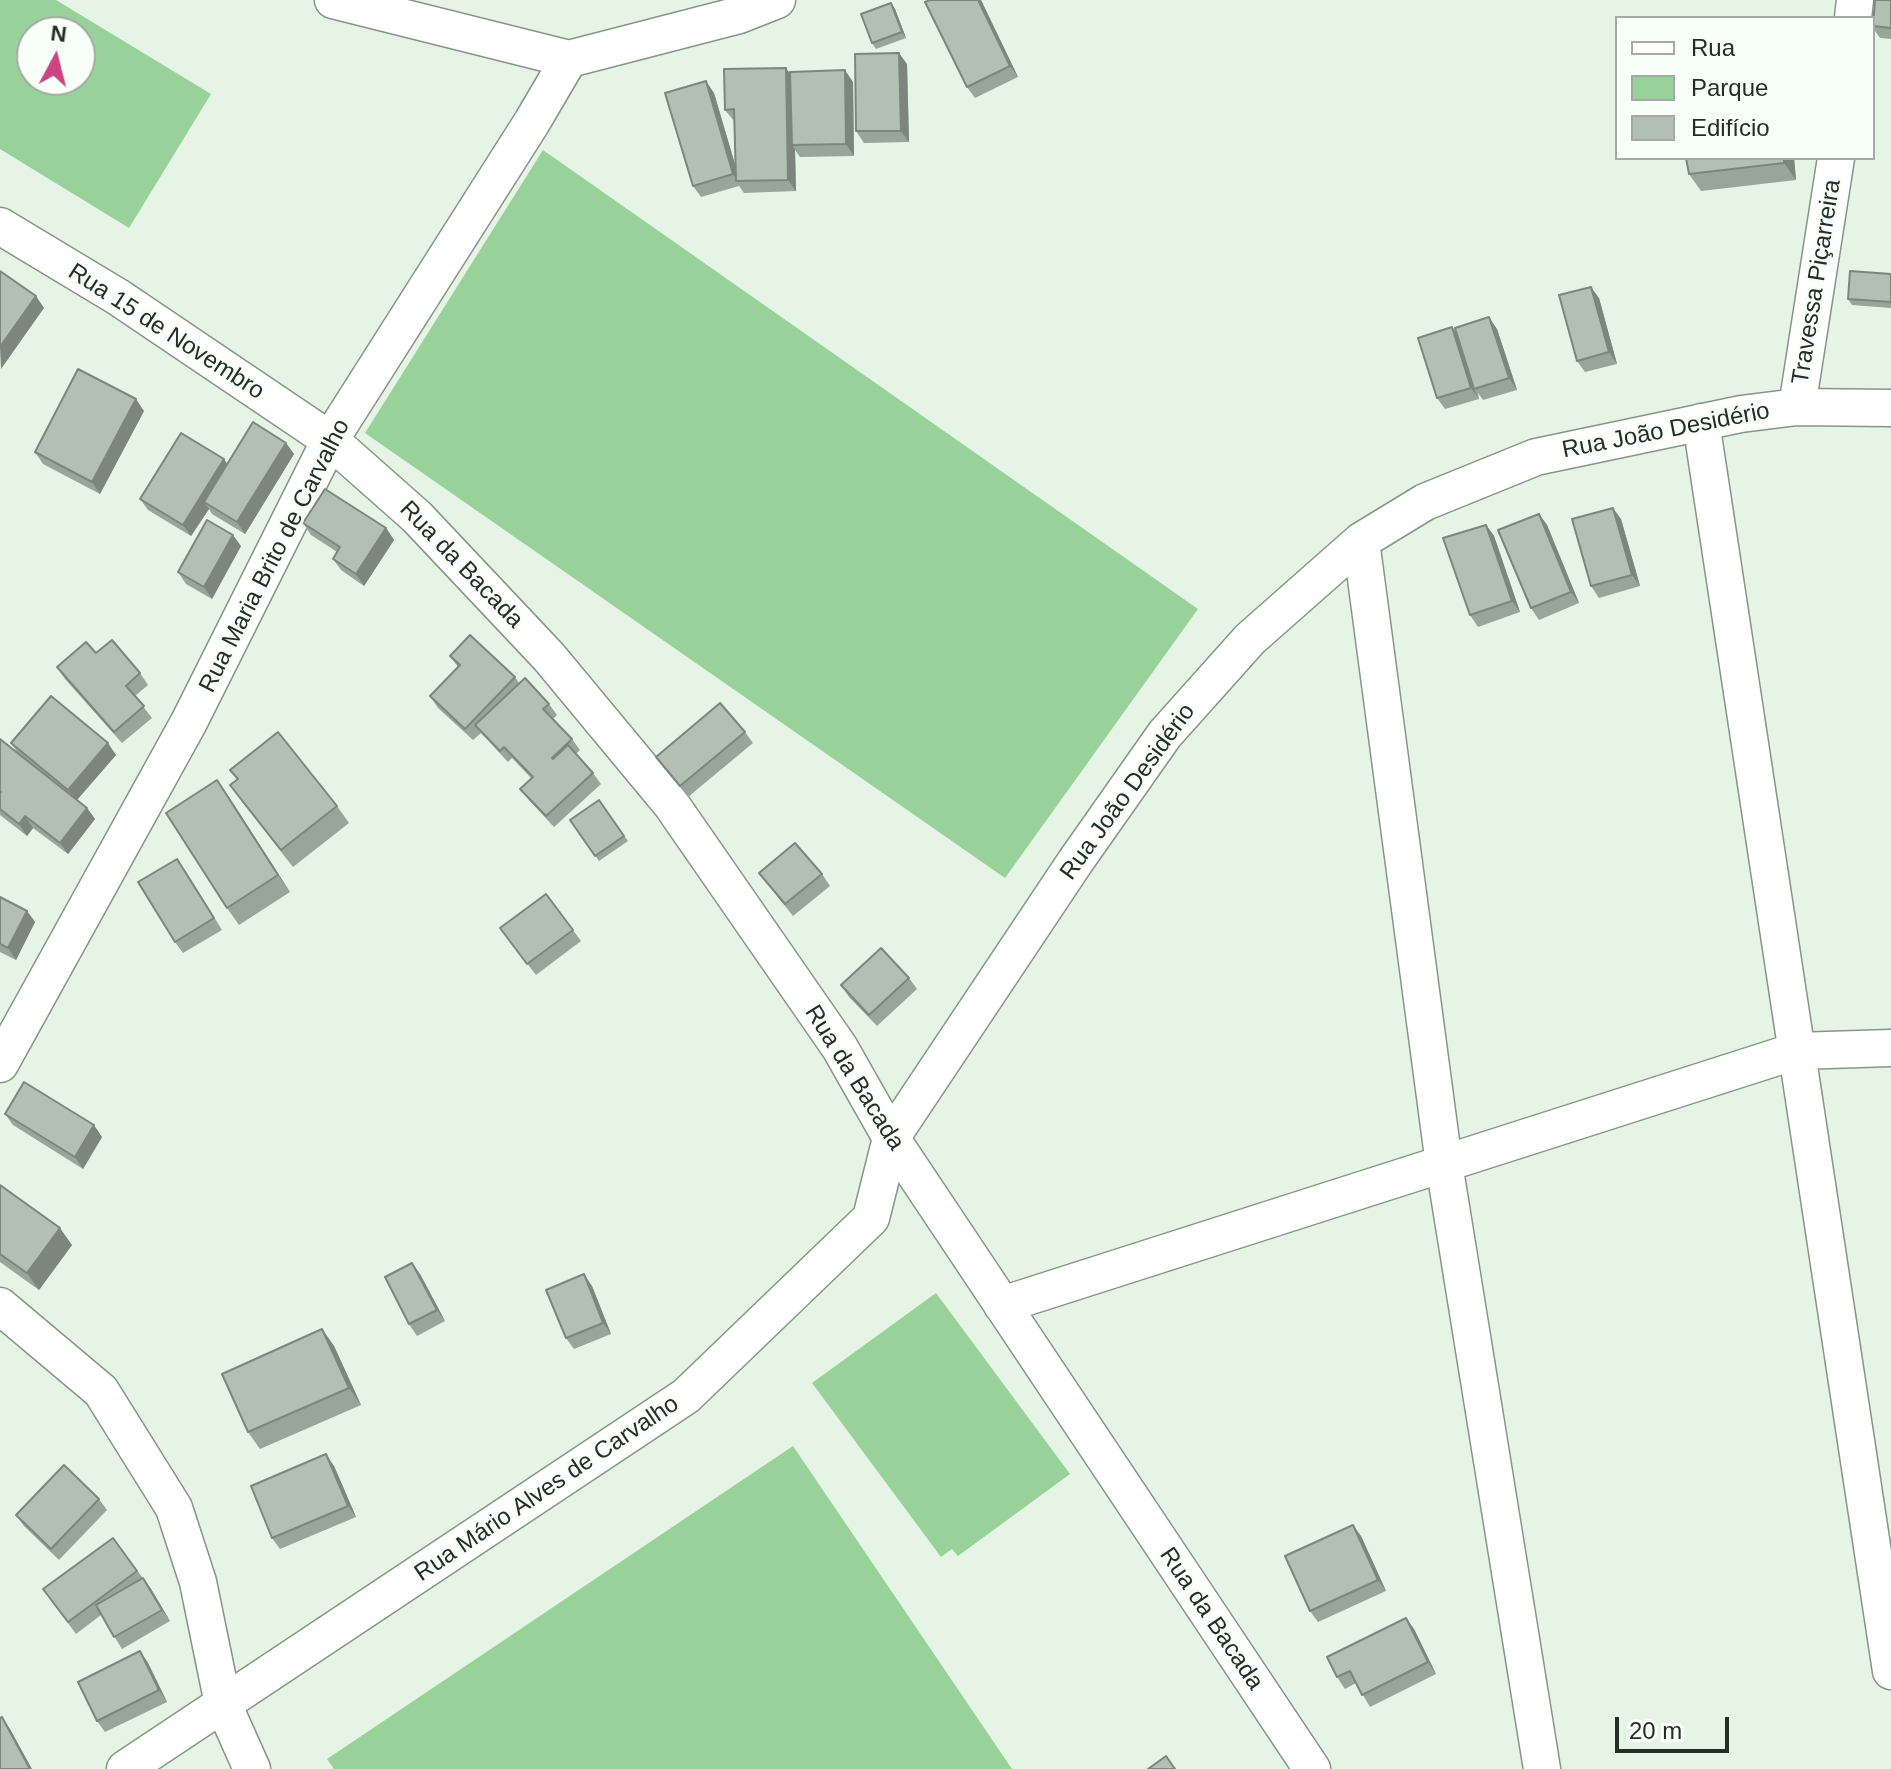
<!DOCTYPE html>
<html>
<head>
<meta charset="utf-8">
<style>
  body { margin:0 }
  #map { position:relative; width:1891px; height:1769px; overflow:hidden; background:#e5f4e5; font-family:Arial,sans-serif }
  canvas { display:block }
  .legend { position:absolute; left:1615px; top:16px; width:260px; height:144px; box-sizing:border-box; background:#f8fef8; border:2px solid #a4aaa4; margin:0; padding:10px 14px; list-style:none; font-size:24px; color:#262c26 }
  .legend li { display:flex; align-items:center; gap:16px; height:40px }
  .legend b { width:40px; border:2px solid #a4aaa4 }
  .north { position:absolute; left:16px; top:16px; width:80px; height:80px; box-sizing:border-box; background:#f8fef8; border:2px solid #a4aaa4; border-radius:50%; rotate:7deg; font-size:22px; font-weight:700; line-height:32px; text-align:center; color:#262c26 }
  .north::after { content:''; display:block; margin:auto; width:28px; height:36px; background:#cc4482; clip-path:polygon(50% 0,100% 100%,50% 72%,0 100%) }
  .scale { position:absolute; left:1615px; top:1717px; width:114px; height:36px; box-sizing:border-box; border:4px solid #262c26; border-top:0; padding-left:10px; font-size:24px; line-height:28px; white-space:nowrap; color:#262c26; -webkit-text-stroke:6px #f8fef8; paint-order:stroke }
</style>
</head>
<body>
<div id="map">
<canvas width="1891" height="1769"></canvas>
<ul class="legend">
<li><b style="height:10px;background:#fff"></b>Rua</li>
<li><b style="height:22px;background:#99d19b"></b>Parque</li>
<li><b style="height:22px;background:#b1c0b2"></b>Edifício</li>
</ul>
<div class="north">N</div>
<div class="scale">20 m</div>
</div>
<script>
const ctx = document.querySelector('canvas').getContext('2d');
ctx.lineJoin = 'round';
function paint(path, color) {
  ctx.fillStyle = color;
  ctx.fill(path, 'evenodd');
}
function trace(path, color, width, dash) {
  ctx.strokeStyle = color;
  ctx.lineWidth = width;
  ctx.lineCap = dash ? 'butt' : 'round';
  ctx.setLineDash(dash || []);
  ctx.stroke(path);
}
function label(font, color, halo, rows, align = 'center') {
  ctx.font = font + ' Arial,sans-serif';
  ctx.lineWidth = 6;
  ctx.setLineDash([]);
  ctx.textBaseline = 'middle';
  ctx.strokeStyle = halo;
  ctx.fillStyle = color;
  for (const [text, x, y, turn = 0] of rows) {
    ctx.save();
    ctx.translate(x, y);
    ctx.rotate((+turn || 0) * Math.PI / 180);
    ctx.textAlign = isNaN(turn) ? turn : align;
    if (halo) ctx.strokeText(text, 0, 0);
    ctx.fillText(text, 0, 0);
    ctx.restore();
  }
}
const green = new Path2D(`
  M0 0H56L211 94 129 228 0 149ZM80 32V80H32V32Z
  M543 150 1198 609 1005 878 365 433Z
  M936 1293 1070 1474 958 1556 952 1549 941 1557 812 1383Z
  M793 1446 1012 1769H334L327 1759Z`);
const minor = new Path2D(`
  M333 0 569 59 739 15 777 0
  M1853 18 1855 0
  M0 226 118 297 330 440 417 517 549 657 671 804 840 1048 891 1138 1312 1769
  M1797 407 1836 158
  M1701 422 1891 1671
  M1361 541 1444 1164 1542 1769
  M0 1064 189 722 330 440 532 122 569 59
  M1002 1305 1796 1051 1891 1048
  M0 1306 101 1391 174 1508 198 1582 223 1704 252 1769
  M125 1769 686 1396 871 1218 891 1138 1075 862 1165 734 1250 639 1361 541 1425 502 1536 457 1741 414 1797 407 1891 408`);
const wall = new Path2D(`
  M981 0 1018 77 975 98 967 87Z
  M1891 0V39L1880 38 1873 28V18Z
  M891 3 895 9 906 38 876 49 872 43Z
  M907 64 909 142 864 143 856 131Z
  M790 75 853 82 854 156 800 157 795 150 796 191 744 193 739 186 701 197 693 186 714 93 735 165 734 121 725 110Z
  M1686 158H1794L1796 180 1701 191 1689 174Z
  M1891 274V308L1852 305 1848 299Z
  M1599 298 1617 364 1585 372 1577 361Z
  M1497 329 1517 390 1483 400 1478 393 1479 399 1445 409 1437 398 1456 332Z
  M144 411 100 494 43 464 35 452Z
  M286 443 294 454 245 534 212 514 209 509 191 536 148 510 140 499 224 459 227 464Z
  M1539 514 1547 525 1579 603 1539 620 1531 608Z
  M1621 519 1640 586 1599 598 1591 586Z
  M303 523 386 528 394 540 364 586 341 570 333 559 337 552 311 535Z
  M1486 525 1494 536 1520 612 1478 627 1470 615Z
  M241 546 212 599 186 584 178 572Z
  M96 653 140 673 148 685 135 696 152 718 122 743 65 679 57 667Z
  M450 656 515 677 519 683 549 704 557 715 553 719 572 739 580 750 576 754 593 773 601 784 554 827 529 800 520 789 532 779 512 758 508 762 481 733 473 740 438 708 430 696 458 667Z
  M745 732 753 743 688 797 656 757Z
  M0 739 18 753 11 743 116 755 77 800 87 808 95 819 68 854 33 828 27 836 0 815Z
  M230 770 337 806 349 823 293 867 242 802 230 785 237 779Z
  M217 780 290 892 239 925 227 908Z
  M599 800 628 841 599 861 570 820Z
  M185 870 222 930 183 953 175 942Z
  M759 873 822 874 830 886 793 916Z
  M0 897 27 911 35 922 16 960 0 952Z
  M500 928 573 930 581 941 536 975Z
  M909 978 917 989 877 1026 849 997 841 985Z
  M5 1114 102 1137 83 1169 13 1125Z
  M0 1185 72 1245 39 1290 0 1262Z
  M420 1274 445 1321 417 1336 409 1324Z
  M592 1286 611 1334 574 1349 566 1338Z
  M322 1329 334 1346 361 1405 260 1449 248 1432Z
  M334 1466 356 1517 280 1549 272 1538Z
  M99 1499 107 1510 59 1560 24 1526 16 1515Z
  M1361 1536 1386 1591 1318 1622 1310 1611Z
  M113 1538 151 1589 170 1621 122 1649 101 1615 76 1634 43 1589Z
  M1406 1618 1414 1629 1436 1674 1370 1707 1356 1683 1345 1689 1337 1677Z
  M140 1651 148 1663 167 1702 105 1732 97 1721Z`);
const shadedWall = new Path2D(`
  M978 0H981L1018 77 1010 66Z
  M891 3 895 9 906 38 902 32Z
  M899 53 907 64 909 142 901 131Z
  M786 68 794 79 792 145 795 150 796 191 788 180Z
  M845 70 853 82 854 156 846 144Z
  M706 81 714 93 740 181H738L733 174Z
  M1784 158H1794L1796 180 1784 163Z
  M1591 287 1599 298 1617 364 1609 352Z
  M36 296 44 308 1 369 0 347Z
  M1489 317 1497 329 1517 390 1509 378Z
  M1452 327 1460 338 1474 389 1479 399 1471 388Z
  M136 399 144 411 100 494 92 482Z
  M286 443 294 454 245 534 237 522Z
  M224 459 232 471 204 502 209 509 191 536 183 525Z
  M1613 508 1621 519 1640 586 1632 575Z
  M1539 514 1547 525 1579 603 1571 592Z
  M1486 525 1494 536 1520 612 1512 601Z
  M386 528 394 540 364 586 356 574Z
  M233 535 241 546 212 599 204 587Z
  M108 743 116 755 76 801 68 790Z
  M217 780 229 797 290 892 278 875Z
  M87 808 95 819 68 854 60 843Z
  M25 816 33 828 27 836 19 824Z
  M27 911 35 922 16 960 8 948Z
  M94 1125 102 1137 83 1169 75 1157Z
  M60 1228 72 1245 39 1290 27 1273Z
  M412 1263 420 1274 445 1321 437 1310Z
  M584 1274 592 1286 611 1334 603 1323Z
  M322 1329 334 1346 361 1405 349 1388Z
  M326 1454 334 1466 356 1517 348 1506Z
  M1353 1525 1361 1536 1386 1591 1378 1580Z
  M143 1578 151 1589 170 1621 162 1610Z
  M1406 1618 1414 1629 1436 1674 1428 1662Z
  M140 1651 148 1663 167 1702 159 1690Z
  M2 1717 10 1729 32 1769H30Z`);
const building = new Path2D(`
  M930 0H978L1010 66 967 87 925 2Z
  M1875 0H1891V28L1873 26Z
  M891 3 902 32 872 43 861 14Z
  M899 53 901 131H856L855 54Z
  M786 68 788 180 736 181 734 109 725 110 724 69Z
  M845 70 846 144 792 145 790 72Z
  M706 81 733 174 693 186 665 93Z
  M1686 158H1784V163L1689 174Z
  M0 271 36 296 0 347Z
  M1850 271 1891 274V302L1848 299Z
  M1591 287 1609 352 1577 361 1559 295Z
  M1489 317 1509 378 1474 389 1455 328Z
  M1452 327 1471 388 1437 398 1418 338Z
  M78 369 136 399 92 482 35 452Z
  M253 422 286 443 237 522 204 502Z
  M181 433 224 459 183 525 140 499Z
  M325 489 386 528 356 574 333 559 340 547 303 523Z
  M1613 508 1632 575 1591 586 1572 519Z
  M1539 514 1571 592 1531 608 1498 530Z
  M207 520 233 535 204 587 178 572Z
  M1486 525 1512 601 1470 615 1443 538Z
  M470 635 515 677 465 729 430 696 460 665 450 656Z
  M112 640 140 673 126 686 144 706 114 732 57 667 86 642 96 653Z
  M525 678 549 704 543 709 572 739 552 758 553 759 568 745 593 773 546 816 520 789 533 777 504 747 500 751 475 725Z
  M51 696 108 743 68 790 11 743Z
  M720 703 745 732 680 786 656 757Z
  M278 732 337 806 281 850 230 785 238 779 230 770Z
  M0 739 87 808 60 843 25 816 19 824 0 809V793L1 792 0 791Z
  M217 780 278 875 227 908 166 813Z
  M599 800 624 836 595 856 570 820Z
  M795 843 822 874 785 904 759 873Z
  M177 859 214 918 175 942 138 882Z
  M546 894 573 930 527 964 500 928Z
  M0 897 27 911 8 948 0 944Z
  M881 948 909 978 869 1015 841 985Z
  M24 1082 94 1125 75 1157 5 1114Z
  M0 1185 60 1228 27 1273 0 1254Z
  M412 1263 437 1310 409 1324 385 1277Z
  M584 1274 603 1323 566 1338 546 1290Z
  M322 1329 349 1388 248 1432 222 1374Z
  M326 1454 348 1506 272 1538 251 1486Z
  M64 1465 99 1499 51 1549 16 1515Z
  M1353 1525 1378 1580 1310 1611 1285 1556Z
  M113 1538 137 1571 68 1622 43 1589Z
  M143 1578 162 1610 114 1637 96 1605Z
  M1406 1618 1428 1662 1362 1695 1350 1671 1337 1677 1327 1657Z
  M140 1651 159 1690 97 1721 78 1682Z
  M2 1717 30 1769H0V1718Z
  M1166 1756 1175 1769H1148Z`);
const streetNames = [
  ["Travessa Piçarreira",1817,282,-81],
  ["Rua 15 de Novembro",166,332,33],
  ["Rua João Desidério",1666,431,-11],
  ["Rua Maria Brito de Carvalho",275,556,-63],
  ["Rua da Bacada",461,565,46],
  ["Rua João Desidério",1128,792,-54],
  ["Rua da Bacada",854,1078,58],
  ["Rua Mário Alves de Carvalho",547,1489,-34],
  ["Rua da Bacada",1211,1619,56]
];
paint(green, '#99d19b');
trace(minor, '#879587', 39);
trace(minor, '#fff', 36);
paint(wall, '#98a599');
paint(shadedWall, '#7c867d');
paint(building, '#b1c0b2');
trace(building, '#7c867d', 2);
label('24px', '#262c26', '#f8fef8', streetNames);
</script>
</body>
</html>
